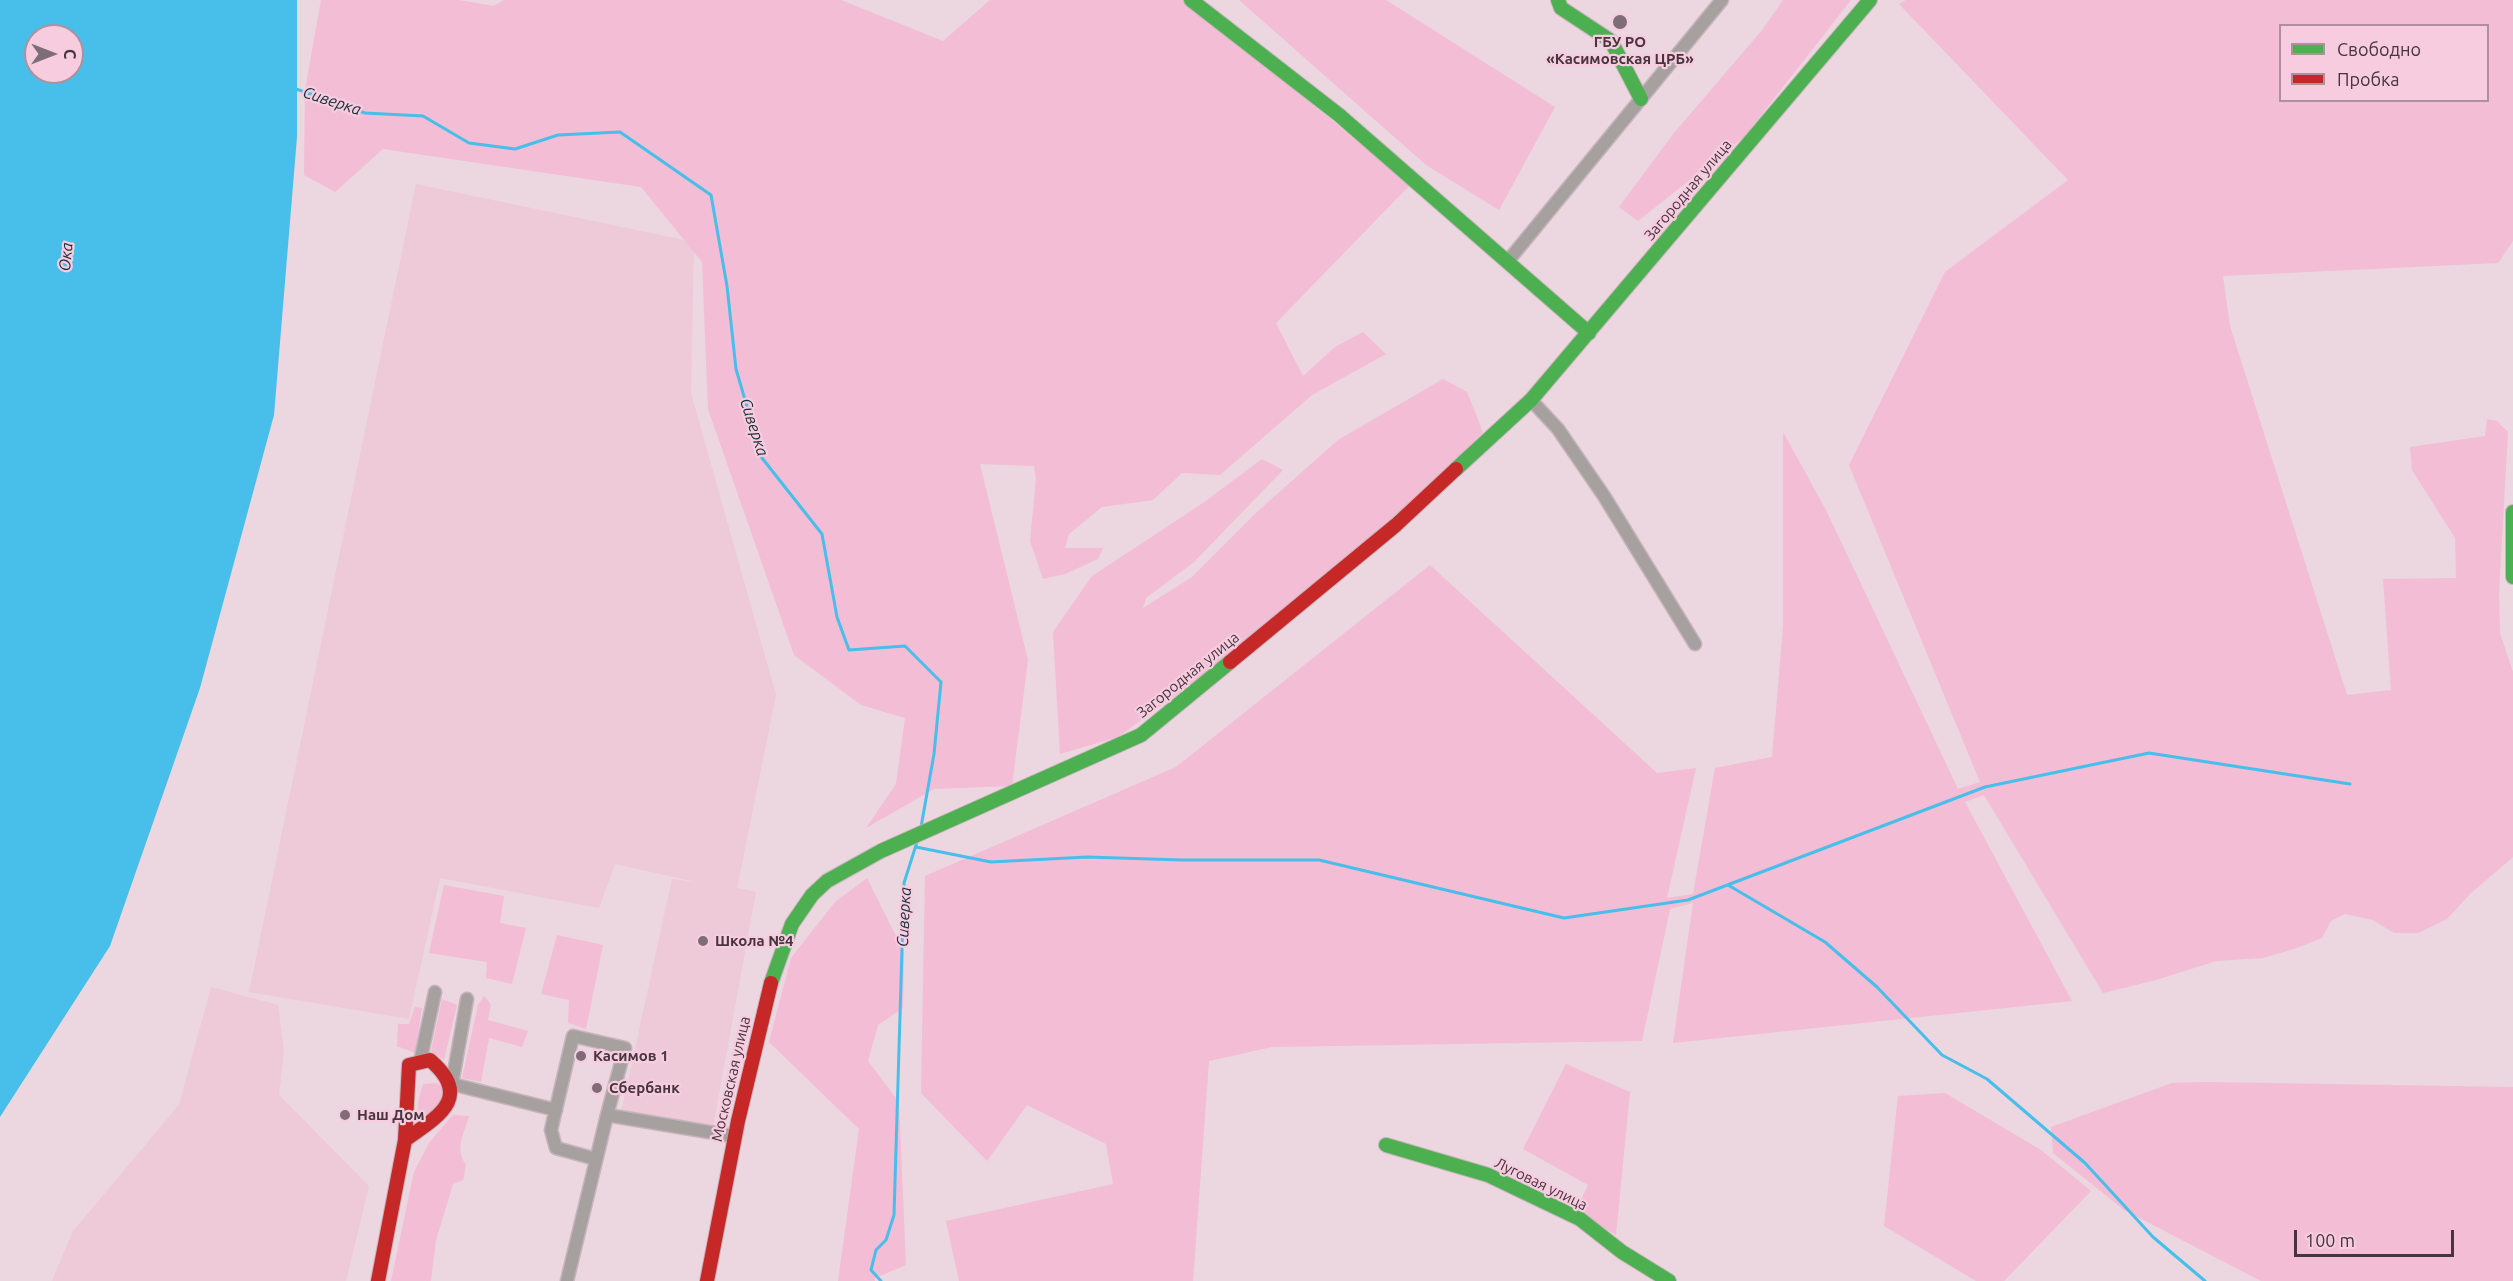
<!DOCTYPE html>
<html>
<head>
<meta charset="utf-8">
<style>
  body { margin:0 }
  #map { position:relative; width:2513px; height:1281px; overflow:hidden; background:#ecd6df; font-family:Ubuntu,sans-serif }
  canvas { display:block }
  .legend { position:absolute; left:2279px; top:24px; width:210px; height:78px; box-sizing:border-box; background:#f6ccde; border:2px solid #af909d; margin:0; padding:8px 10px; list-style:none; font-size:18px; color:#45353c }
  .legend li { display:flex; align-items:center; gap:12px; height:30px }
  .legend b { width:30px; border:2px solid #af909d }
  .north { position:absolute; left:24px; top:24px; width:60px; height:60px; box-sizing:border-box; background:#f6ccde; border:2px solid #af909d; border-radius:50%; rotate:90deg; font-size:16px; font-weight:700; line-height:24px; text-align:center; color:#45353c }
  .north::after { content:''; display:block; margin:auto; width:21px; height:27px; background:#7f6d75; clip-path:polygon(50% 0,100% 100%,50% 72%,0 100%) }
  .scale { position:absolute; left:2294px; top:1230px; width:160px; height:27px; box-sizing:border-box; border:3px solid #45353c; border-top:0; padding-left:8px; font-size:18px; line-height:21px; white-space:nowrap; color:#45353c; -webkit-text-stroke:4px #f6ccde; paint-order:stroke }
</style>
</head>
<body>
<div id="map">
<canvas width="2513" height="1281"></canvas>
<ul class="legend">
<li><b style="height:8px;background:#4caf50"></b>Свободно</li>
<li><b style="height:8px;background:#c62828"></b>Пробка</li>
</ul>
<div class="north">С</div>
<div class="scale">100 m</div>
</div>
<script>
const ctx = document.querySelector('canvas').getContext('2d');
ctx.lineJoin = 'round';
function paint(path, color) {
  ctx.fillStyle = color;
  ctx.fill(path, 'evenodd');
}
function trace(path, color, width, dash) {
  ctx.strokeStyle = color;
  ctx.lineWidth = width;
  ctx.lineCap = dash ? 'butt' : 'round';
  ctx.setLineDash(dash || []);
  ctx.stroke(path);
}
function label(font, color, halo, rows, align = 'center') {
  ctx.font = font + ' Ubuntu,sans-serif';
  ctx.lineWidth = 4.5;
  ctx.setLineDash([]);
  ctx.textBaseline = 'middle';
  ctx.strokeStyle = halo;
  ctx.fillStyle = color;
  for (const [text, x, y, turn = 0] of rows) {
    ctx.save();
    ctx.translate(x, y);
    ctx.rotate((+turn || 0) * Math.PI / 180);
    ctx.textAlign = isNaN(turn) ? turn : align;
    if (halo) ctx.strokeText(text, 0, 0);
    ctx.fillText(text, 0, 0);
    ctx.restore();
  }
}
const built = new Path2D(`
  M416 184 694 242 691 393 776 695 737 888 756 892 713 1127 621 1113 672 879 701 883 615 864 599 908 440 878 409 1019 249 992Z
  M211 987 278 1005 284 1052 279 1095 369 1186 346 1281H52L73 1231 179 1105Z`);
const green = new Path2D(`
  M321 0H459L494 6 504 0H841L943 41 990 0H1186L1410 185 1276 323 1303 376 1335 347 1363 332 1386 354 1312 395 1220 475 1182 473 1153 500 1102 507 1069 534 1065 548H1103L1098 559 1065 574 1043 579 1030 541 1036 479 1034 466 980 464 1028 660 1012 786 934 789 866 828 896 784 905 718 861 705 794 655 708 409 702 262 641 187 383 149 335 192 304 175 305 90Z
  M1239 0H1386L1555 107 1499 210 1426 165Z
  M1783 0H1851L1744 137 1638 221 1619 207 1674 133 1763 29Z
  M1906 0H2513V241L2498 263 2223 276 2230 326 2347 695 2391 690 2383 579 2456 578 2455 538 2412 470 2410 447 2485 436 2487 419 2497 421 2508 432 2499 592 2500 633 2513 672V857L2470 894 2447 919 2418 933H2394L2373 920 2345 914 2331 921 2322 938 2297 948 2263 958 2216 961 2156 980 2103 993 1984 795 1965 802 2072 1001 1673 1043 1693 903 1670 909 1642 1041 1272 1047 1209 1061 1193 1281H959L946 1221 1113 1184 1106 1144 1027 1105 987 1161 921 1093 925 876 1176 767 1430 565 1657 773 1696 768 1667 898 1693 894 1715 768 1772 757 1783 627V432L1826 510 1958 789 1980 782 1849 465 1945 272 2068 180 1899 4ZM2280 26H2488V100H2280Z
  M1443 379 1467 392 1483 432 1460 456 1384 526 1227 658 1118 737 1060 754 1053 632 1092 576 1203 503 1262 459 1283 470 1194 562 1146 598 1143 608 1192 577 1258 511 1338 440Z
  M867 878 904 952 903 1008 878 1025 868 1061 899 1102 906 1265 875 1278V1281H838L859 1129 769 1042 791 958 835 902Z
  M444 885 504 896 500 923 526 928 512 984 486 978 487 962 429 953Z
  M557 935 603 945 586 1029 568 1023 569 1000 541 994Z
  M484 996 491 1004 488 1020 528 1031 522 1047 489 1038 481 1082 462 1078 478 1005Z
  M442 999 457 1005 444 1060 431 1051Z
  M415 1007 422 1008 415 1053 397 1046 398 1024H409Z
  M1566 1064 1630 1092 1616 1235 1576 1211 1588 1185 1523 1149Z
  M2204 1082 2513 1087V1281H2261L2124 1210 2053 1153 2051 1127 2172 1083Z
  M437 1083 445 1089 440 1102 423 1122C414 1109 419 1098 423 1084Z
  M1945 1093 2041 1150 2091 1191 2004 1281H1976L1884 1226 1898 1096Z
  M453 1115 469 1116C464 1135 454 1148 466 1165L463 1180 453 1184 436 1240 431 1281H391L414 1172 429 1143Z`);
const water = new Path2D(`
  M0 0H297V137L274 415 200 688 110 946 0 1117ZM36 36H72V72H36Z`);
const stream = new Path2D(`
  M296 89 365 113 423 116 469 143 515 149 558 135 620 132 711 195 727 286 736 369 762 458 822 534 837 617 849 650 905 646 941 682 934 754 921 827
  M916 847 991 862 1087 857 1182 860H1319L1564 918 1688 900 1985 787 2149 753 2350 784
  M1728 885 1825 942 1877 987 1942 1055 1987 1079 2085 1163 2153 1237 2205 1281
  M881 1281 871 1270 876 1250 886 1240 894 1215 904 883 917 842`);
const street = new Path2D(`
  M1508 261 1722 0
  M1531 400 1558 429 1604 496 1695 644
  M467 999 452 1084 556 1110
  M420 1062 435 992
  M596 1159 556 1148 551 1130 573 1036 625 1048 607 1115
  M567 1281 607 1115 733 1136`);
const fast = new Path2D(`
  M1191 0 1339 115 1589 333
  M1558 0 1561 8 1611 41 1641 99
  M1456 469 1531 400 1870 0
  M2513 512V577
  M771 983 792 924 812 895 827 881 881 851 1141 735 1230 662
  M1386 1145 1488 1175 1580 1219 1622 1252 1669 1281`);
const jam = new Path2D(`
  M1230 662 1396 525 1456 469
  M378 1281 405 1140 409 1065 430 1060C473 1097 439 1116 405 1140
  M707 1281 738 1121 771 983`);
const markers = [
  [1620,22,8,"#7f6d75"],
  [703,941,6,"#7f6d75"],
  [581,1056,6,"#7f6d75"],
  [597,1088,6,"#7f6d75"],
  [345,1115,6,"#7f6d75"]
];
const poiNames = [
  ["ГБУ РО",1620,42,"center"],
  ["«Касимовская ЦРБ»",1620,59,"center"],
  ["Школа №4",715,941],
  ["Касимов 1",593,1056],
  ["Сбербанк",609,1088],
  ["Наш Дом",357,1115]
];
const streetNames = [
  ["Загородная улица",1688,190,-50],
  ["Загородная улица",1188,675,-39],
  ["Московская улица",731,1079,-77],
  ["Луговая улица",1541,1184,26]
];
const waterNames = [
  ["Сиверка",332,101,18],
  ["Ока",66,257,-84],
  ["Сиверка",754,427,72],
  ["Сиверка",904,917,-87]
];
paint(built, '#eec9d8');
paint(green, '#f2bdd5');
paint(water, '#48beea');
trace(stream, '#48beea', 3);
trace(street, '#c6b4bc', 15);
trace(fast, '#c6b4bc', 16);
trace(jam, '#c6b4bc', 16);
trace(street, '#a6a19f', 12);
trace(fast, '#4caf50', 14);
trace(jam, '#c62828', 14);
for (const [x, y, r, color] of markers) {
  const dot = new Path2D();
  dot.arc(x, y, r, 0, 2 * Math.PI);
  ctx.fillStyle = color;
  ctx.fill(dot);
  trace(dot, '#f6ccde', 2);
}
label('bold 15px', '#45353c', '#f6ccde', poiNames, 'left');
label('15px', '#45353c', '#f6ccde', streetNames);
label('italic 16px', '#172e39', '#f6ccde', waterNames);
</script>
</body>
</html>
